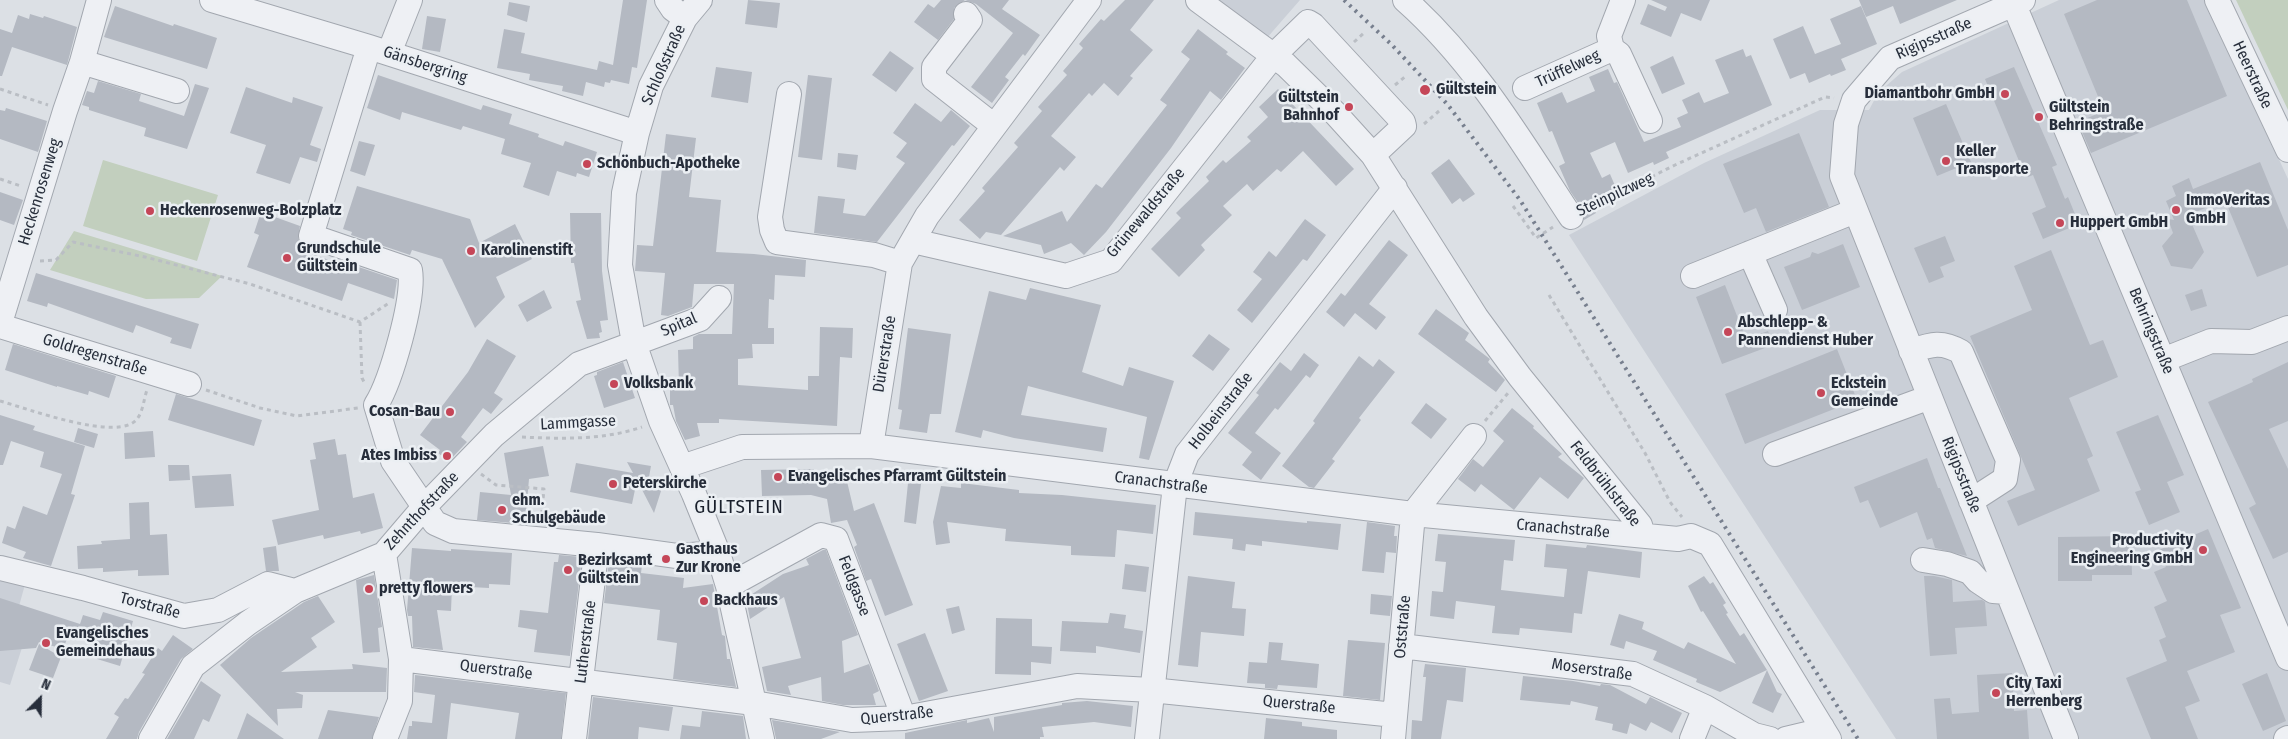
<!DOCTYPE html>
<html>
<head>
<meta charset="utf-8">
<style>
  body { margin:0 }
  #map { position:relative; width:2288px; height:739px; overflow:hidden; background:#dce0e5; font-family:"Fira Sans Condensed",sans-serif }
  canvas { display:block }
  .north { position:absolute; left:15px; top:674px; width:50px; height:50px; -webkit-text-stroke:4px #ebeff3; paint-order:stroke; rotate:23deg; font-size:14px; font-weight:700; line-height:20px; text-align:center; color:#272e3b }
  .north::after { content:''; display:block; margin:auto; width:18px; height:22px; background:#272e3b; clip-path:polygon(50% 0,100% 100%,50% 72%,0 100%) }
</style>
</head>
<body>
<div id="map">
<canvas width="2288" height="739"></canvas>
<div class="north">N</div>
</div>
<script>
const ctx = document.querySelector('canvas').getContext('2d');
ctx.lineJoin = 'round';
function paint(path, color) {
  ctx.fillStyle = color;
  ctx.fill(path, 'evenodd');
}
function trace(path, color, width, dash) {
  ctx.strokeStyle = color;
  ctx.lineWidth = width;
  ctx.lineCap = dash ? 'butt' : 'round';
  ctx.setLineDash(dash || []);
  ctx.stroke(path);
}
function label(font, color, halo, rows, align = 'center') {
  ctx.font = font + ' "Fira Sans Condensed",sans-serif';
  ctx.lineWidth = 5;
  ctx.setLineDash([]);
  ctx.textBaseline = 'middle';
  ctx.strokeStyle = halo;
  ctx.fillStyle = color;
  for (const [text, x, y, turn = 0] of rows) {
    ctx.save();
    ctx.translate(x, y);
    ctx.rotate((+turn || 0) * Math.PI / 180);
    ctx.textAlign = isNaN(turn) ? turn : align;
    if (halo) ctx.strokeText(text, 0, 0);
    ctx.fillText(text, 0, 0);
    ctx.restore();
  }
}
const built = new Path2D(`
  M1213 0H1300L1266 39Z
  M2059 0H2206L2288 179V739H1896L1569 235 1704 163 1820 110H1869L1878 93 1902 72Z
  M0 573 26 581 14 624 28 629 10 685 0 682Z`);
const green = new Path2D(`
  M2236 0H2288V110Z
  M103 160 218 195 197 261 83 226Z
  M74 231 222 276 199 298 146 299 50 270Z`);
const building = new Path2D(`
  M623 0H647L637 68 632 67 629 84 611 80 610 83 605 82 604 87 586 82 583 96 562 91 563 86 529 80 530 74 497 68 504 29 525 33 521 53 597 70 599 61 613 65Z
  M748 0 780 3 777 28 745 24Z
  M941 0H1009L1002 9 1040 35 1025 56 1023 54 1005 77 1009 80 992 103 971 87 1013 33 976 4 965 0 954 8V19L938 40 914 22 928 4 934 8Z
  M1125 0H1154L1130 30 1153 50 1130 76 1133 78 1118 96 1104 83 1092 96 1089 93 1051 136 1076 157 1064 171 1060 167 1001 235 986 232 980 239 959 220 985 191 982 188 1018 147 1014 143 1042 111 1038 107 1067 75 1063 71 1083 48 1079 44 1101 19 1104 21Z
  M1651 0H1710L1701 21 1681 13 1671 37 1640 24 1648 4 1665 11 1667 7Z
  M1859 0H1957L1900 24 1893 6 1866 17Z
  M2097 0H2187L2227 96 2091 153 2078 122 2104 111 2064 14Z
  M509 2 530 6 527 22 507 15Z
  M115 6 173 26 174 24 217 38 207 69 104 37Z
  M1861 6 1877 44 1841 59 1846 70 1831 76 1830 74 1809 83 1805 73 1790 79 1773 39 1803 26 1815 54 1841 44 1830 19Z
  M30 14 43 18 44 16 77 27 67 65 12 47 2 76H0V29L12 33 18 15 29 19Z
  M427 16 446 19 440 52 422 49Z
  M1198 29 1228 52 1226 54 1245 68 1221 100 1210 91 1171 148 1106 232 1084 255 1071 243 1044 254 1041 245 1003 236 1062 211 1067 222 1096 184 1102 188 1167 105 1160 100 1190 59 1181 52Z
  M1743 49 1746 57 1751 55 1772 105 1666 152 1669 158 1654 165 1653 162 1628 173 1615 142 1590 153 1602 178 1610 174 1616 188 1589 200 1596 213 1584 220 1583 210 1570 191 1559 166 1565 163 1552 131 1549 132 1537 103 1562 92 1567 103 1595 91 1589 77 1608 69 1614 83 1617 82 1644 142 1681 127 1677 118 1688 113 1682 100 1699 92 1704 103 1729 93 1715 60Z
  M890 51 914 68 896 92 872 75Z
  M1673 56 1685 84 1662 94 1650 67Z
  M716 67 752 72 748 103 711 97Z
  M2014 67 2057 165 2052 167 2065 199 2068 197 2079 224 2043 239 2032 213 2046 207 2033 175 2028 177 2021 160 2019 161 1985 79Z
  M378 75 481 110 483 105 512 114 509 124 539 134 538 137 563 146 565 141 597 152 589 177 577 173 576 177 557 171 549 196 523 187 531 163 501 154 505 139 463 126 461 130 402 112 400 120 367 108Z
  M808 75 832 78 822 160 798 157Z
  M98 81 141 94 139 101 184 116 195 84 209 88 187 149 144 136 146 128 89 110V107L82 105 87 91 94 93Z
  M246 87 292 103 293 97 323 107 310 145 321 149 317 162 300 157 290 184 256 173 266 145 230 133Z
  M1278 89 1354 169 1336 186 1303 151 1281 172 1277 169 1253 191 1247 184 1223 206 1232 215 1201 245 1205 250 1179 277 1151 249 1181 218 1176 213 1209 181 1206 177 1223 160 1226 163 1251 141 1247 137 1268 117 1259 107Z
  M915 103 941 122 951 110 970 126 954 146 952 145 877 242 814 233 818 196 845 199 843 213 865 216 905 163 896 157 907 143 893 133Z
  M1946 104 1971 162 1937 176 1913 118Z
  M6 108 47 121 38 152 0 139V110L5 111Z
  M1799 133 1829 207 1766 232 1756 208 1744 213 1723 164Z
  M666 134 696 138 689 197 721 200 716 252 754 254 806 260 805 277 775 275 774 300 769 299 768 328H774V344H752L753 358 738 359V385L808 390V376H819L820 327 853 328 852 358 840 357 837 426 719 419V423H697L700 436 685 440 676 421 673 405H670V387H679L678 350 693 349V337L699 334H732L734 284H694L692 307 668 316 661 315 665 273 635 271 637 245 653 246Z
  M359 141 375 145 365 176 350 171Z
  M838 153 858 155 856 170 837 167Z
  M1449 159 1475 194 1463 202 1460 198 1452 204 1431 173Z
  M2260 162 2288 230V265L2257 277 2225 200 2188 215 2204 252 2192 269 2171 266 2162 246 2173 233 2168 219 2174 220 2166 201 2176 196 2172 186 2189 178 2193 189Z
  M357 186 470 219 479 243 515 224 532 259 496 277 505 297 475 328 442 259 412 250 410 255 351 235 352 232 343 229Z
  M0 192 23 200 14 225 0 220Z
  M261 212 300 226 298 238 301 245 299 249 340 264 341 261 397 280 394 299 348 283 342 301 247 267 259 235 254 233Z
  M570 213H601L602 271 608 320 600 321 602 332 599 333 600 338 587 339 576 301 581 300 574 263H571Z
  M1305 219 1326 235 1307 261 1303 259 1252 323 1237 310 1262 279 1253 272 1269 251 1276 257Z
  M1945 236 1955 261 1940 267 1944 277 1929 283 1914 248Z
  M1389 240 1408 255 1369 304 1386 317 1376 330 1355 313 1344 327 1326 312 1341 293 1345 296Z
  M1843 244 1860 287 1802 310 1784 267 1810 257 1812 252 1818 254Z
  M2051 250 2090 345 2103 340 2118 377 2069 398 2093 456 2087 459 2100 491 2018 526 2007 501 2035 490 1970 336 2032 310 2014 266Z
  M36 273 199 324 191 349 170 343 172 338 136 325 133 333 48 303 47 307 27 301Z
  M1725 285 1746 339 1768 331 1773 345 1722 364 1696 297Z
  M1030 288 1101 305 1082 372 1123 386 1129 367 1174 381 1149 460 1139 458 1147 417 1028 386 1021 415 1107 428 1103 452 1014 438 983 430 981 438 955 432 989 291 1026 300Z
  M2202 289 2207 306 2191 311 2185 295Z
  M544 290 552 308 527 322 518 305Z
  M1436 309 1469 333 1465 340 1490 359 1488 362 1505 380 1496 392 1418 334Z
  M908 328 951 334 941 414H930L927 433 899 429 902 410 898 409Z
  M1209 334 1230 349 1213 371 1192 356Z
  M487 339 516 356 494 393 503 399 491 414 483 408 461 437 467 442 449 461 438 453 440 450 420 435 468 372Z
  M13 344 116 376 109 398 89 391 88 395 57 386V387L5 370Z
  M1837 349 1857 400 1745 444 1725 394Z
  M1304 353 1319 365 1310 378 1306 375 1278 410 1275 408 1255 433 1281 453 1261 480 1242 465 1252 452 1228 433 1259 395 1256 393 1280 362 1291 371Z
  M1359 356 1373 367 1379 359 1395 372 1359 418 1361 420 1332 459 1335 461 1314 488 1309 487 1282 466 1315 423 1313 421Z
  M623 362 635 398 604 408 594 376 597 375V372Z
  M2288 362V421L2269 429 2288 469V552L2273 559 2249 508 2256 504 2208 402 2253 382 2252 379Z
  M176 394 262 420 254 446 168 420Z
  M1426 403 1447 419 1431 439 1411 423Z
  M1512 408 1534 426 1533 428 1562 454 1558 457 1584 478 1568 499 1540 477 1514 510 1481 484 1475 492 1458 479 1473 459 1483 467 1504 441 1493 431Z
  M0 415 35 426 33 430 85 446 71 494 75 495 51 566 23 558 26 552 2 543 7 526 15 529 23 506 47 515 62 474 40 467 44 452 11 441 3 465H0Z
  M2158 415 2184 475 2167 482 2180 512 2149 525 2135 492 2141 490 2116 432Z
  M78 428 98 434 94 448 74 442Z
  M153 431 155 457 125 459 124 433Z
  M335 439 338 455 346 454 353 498 374 493 383 528 361 534 360 531 324 539 323 535 278 545 272 520 319 510 310 460 316 459 313 443Z
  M543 446 549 476 529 479 525 524 477 520 480 492 511 495 504 453Z
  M1927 458 1938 488H1940L1967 556 1935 548 1932 538 1927 540 1917 512 1880 528 1868 500 1860 503 1854 487Z
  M627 462 651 466 649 477 659 482 661 491 654 513 637 480 632 504 570 492 576 463 633 473Z
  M168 465H189L190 480 169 481Z
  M814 469V476L845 473 854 511 874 503 913 605 885 616 871 579 866 581 854 547 857 545 847 520 831 523 827 499 811 495 762 496 761 470Z
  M231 474 234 506 195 508 192 476Z
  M908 483 921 484 916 524 904 522Z
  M961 483 1019 490V493L1062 495 1156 505 1153 534 1117 530 1115 557 1071 555V546L1005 541 1006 529 947 522 950 543 936 545 933 522 941 486 961 488Z
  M149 502 150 535 167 534 169 575 138 576V570L103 572V568L78 569 77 546 102 544 101 541 130 539 129 503Z
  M1195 512 1307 523V521L1341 524 1338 550 1262 541V546L1246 544 1245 551 1232 549 1233 539 1193 535Z
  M1367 522 1395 526 1394 536H1397L1396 553 1386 552 1384 573 1362 571Z
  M2208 529 2241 608 2220 615 2235 652 2187 671 2200 701 2185 707 2198 739H2151L2126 678 2167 661 2159 640 2166 637 2154 607 2167 601 2154 572 2166 567 2159 550Z
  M1438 534 1515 540 1513 561 1504 560 1501 590 1564 597 1567 569 1544 567 1546 544 1586 548 1587 545 1642 552 1640 578 1588 571 1582 614 1574 613 1572 633 1520 628 1519 635 1492 633 1495 606 1456 601 1454 619 1430 616 1432 591 1443 592 1446 562 1435 561Z
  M2131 536 2132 575H2092V581H2058V537Z
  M276 546 279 571H266L263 548Z
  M412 548 451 551V549L512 553 510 585 489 584V588L452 586 451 611 437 610 443 650 413 647 412 616H408L407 610Z
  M823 550H826L858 635 842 641 844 673 869 664 879 691 873 694 876 705H843L822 701 821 677 788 686 791 695 767 691 762 667 801 658 784 597 750 619 746 598 783 574 809 565 806 559Z
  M559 555 582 557 570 656 534 652 537 630 518 627 520 610 548 613 554 562H558Z
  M609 561 642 565 641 573 684 578 683 588 713 584 722 635 725 636 727 659H730L736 687 673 679 677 643 657 640 660 610 604 603Z
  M1125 564 1149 567 1146 592 1122 589Z
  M374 575 382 627 378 628 380 652 363 653 356 580Z
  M1188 576 1235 582 1232 608 1246 609 1244 636 1201 632 1198 667 1178 665Z
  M1704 576 1710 584 1713 582 1726 603 1723 605 1728 613 1726 614 1740 636 1744 633 1767 670 1720 692 1696 682 1697 679 1653 660 1657 651 1626 641 1624 649 1610 645 1619 614 1644 622 1642 629 1684 649 1688 642 1736 664 1703 611 1701 612 1688 586Z
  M1924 576H1934L1952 580 1953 602 1982 600 1985 602 1987 626 1955 628 1957 654 1930 656Z
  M1371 594 1392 596 1390 616 1370 614Z
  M318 596 335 622 311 638 317 647 281 672 353 669 352 664 387 668 386 692H295L303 695 302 708 277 709 278 726 220 665 251 638 304 602Z
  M0 598 80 624 83 615 100 620 103 612 133 621 120 666 97 659 101 644 69 634 63 649 39 642 36 648 0 651Z
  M959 606 965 630 952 634 946 609Z
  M1110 613 1126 615 1124 628 1143 631 1140 653 1096 646V653L1060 651 1062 621 1108 623Z
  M996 618 1032 619V646L1052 647 1051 664 1031 662V675L995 674Z
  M925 633 948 691 919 701 897 644Z
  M173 635 193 649 181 659 139 732 137 739H106L119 717 114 714 125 698 128 699 145 674 142 673 158 648 162 651Z
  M1348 640 1385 643 1380 700 1343 696Z
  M1269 642 1283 643 1281 660 1319 664 1317 688 1278 685 1277 689 1265 688V684L1247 683 1249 662 1267 663Z
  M39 644 61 657 53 678 29 670Z
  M1425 664 1466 668 1463 702 1447 700 1441 739H1411L1412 720 1422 721 1426 677H1423Z
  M1767 670 1777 692 1782 694 1773 713 1752 703Z
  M2012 673 2014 711 2027 710 2029 739H1937L1934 699 1950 698 1952 714 1979 712 1977 675Z
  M2267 673 2286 721 2263 731 2242 684Z
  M415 675 566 693 561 739H515L519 713 451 703 447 739H407L409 726H412V721L432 723 435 695 414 692Z
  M1523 676 1573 681 1600 686 1601 684 1610 685 1646 704 1650 697 1682 713 1672 733 1651 722 1646 731 1630 723 1627 734 1612 730 1613 724 1595 720 1598 707 1571 701 1570 705 1520 700Z
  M201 681 221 695 209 722 203 719 194 739H167Z
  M593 697 673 707 669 731 639 727 638 739H588Z
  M1087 701 1133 706 1131 727 1094 722 1042 727 1044 737H1040V739H905V733L967 720V723L989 718 994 732V717L1062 705V703Z
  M328 710 379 717 372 739H318Z
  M702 711 743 716 746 739H680L682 725 700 727Z
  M247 713 284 739H237Z
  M1266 718 1302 722V726L1337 730V739H1264Z
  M772 720 840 732 821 739H776Z`);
const path = new Path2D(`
  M1354 42 1364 33
  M1395 85 1406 76
  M0 89 48 105
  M1424 124 1439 111
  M0 179 21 186
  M1513 206 1536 238 1553 227
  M1587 209 1675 165 1825 97 1834 98
  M40 261 56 260 73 242 145 257 250 284 360 322 389 303
  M1549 295 1645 453 1670 502 1682 517
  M360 322 362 378 365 384
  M206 390 260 408 297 416 358 408
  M0 401C26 408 119 443 137 419 143 412 144 398 147 390
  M1485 421 1508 393
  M522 437C562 439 604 440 642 427
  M481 474 496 485 544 489 541 521`);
const minor = new Path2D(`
  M99 0 82 62 177 91
  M212 0 369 47 637 133
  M667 0 673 9 685 18
  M700 0 685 18 651 86 637 133 624 193 620 265 634 343 661 421 694 494 718 553 728 586 762 739
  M1198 0 1286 65 1334 112 1373 155 1476 317 1520 377 1640 525 1643 535
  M1405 0C1474 61 1521 141 1571 217
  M1623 0 1609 36 1612 49 1619 54 1650 121
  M2012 0 2288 658
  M2023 0 1890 58 1854 100 1846 124 1842 176 2066 739
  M2217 0 2288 150
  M966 14 970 20 934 67V79L994 126
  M369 47 311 236 410 270C415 298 391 381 376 405L393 461 435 523 453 531 597 545 677 556 718 553
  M389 53 410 0
  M1525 88 1612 49
  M789 94 770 217 772 230 777 242 874 255 900 263
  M913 241 1066 276 1111 261 1274 55 1308 22 1313 25 1403 122 1404 126 1373 155
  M1750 253 1775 310
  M1693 276 1855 211
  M0 323 65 111 82 62
  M0 326 189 384
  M1911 351C1932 344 1942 341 1961 352L2008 460 2005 479 1971 501
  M2163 360 2211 341 2252 342 2288 328
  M871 446 900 263 927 216 1089 0
  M1775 454 1930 397
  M682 467 742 447 871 446 1413 514 1678 539 1691 536 1710 544 1829 739
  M1413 514 1474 436
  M384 554 401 659 400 701 385 739
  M1923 560 1947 564 1970 572 1978 581 1993 591 2007 592
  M0 568 83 588 184 616 218 610 268 584 295 591
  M728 586 821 535 836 539 904 718
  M1401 646 1633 674 1705 707 1754 735 1770 739
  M401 659 754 703 852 720 904 718 1077 686 1151 690 1395 715
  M151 739 193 666 248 623 295 591 384 554 425 506 494 435 579 364 700 319 719 298
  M574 739 597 545
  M1147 739 1175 485 1187 454 1395 188
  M1393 739 1413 514
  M1692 739 1705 707
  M1786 739 1807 734 1822 727
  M2286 739 2288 738`);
const rail = new Path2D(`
  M1344 0 1392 45 1448 105 1520 200 1858 739`);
const markers = [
  [1425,90,6,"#c54658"],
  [2005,94,5,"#c54658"],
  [1349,107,5,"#c54658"],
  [2039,117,5,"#c54658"],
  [1946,161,5,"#c54658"],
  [587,164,5,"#c54658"],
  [2176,210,5,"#c54658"],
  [150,211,5,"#c54658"],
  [2060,223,5,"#c54658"],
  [471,251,5,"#c54658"],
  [287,258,5,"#c54658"],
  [1728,332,5,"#c54658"],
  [614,384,5,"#c54658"],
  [1821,393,5,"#c54658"],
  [450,412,5,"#c54658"],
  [447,456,5,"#c54658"],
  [778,477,5,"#c54658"],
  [613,484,5,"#c54658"],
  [502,510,5,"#c54658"],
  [2203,550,5,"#c54658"],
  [666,559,5,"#c54658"],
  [568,570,5,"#c54658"],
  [369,589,5,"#c54658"],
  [704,601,5,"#c54658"],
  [46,643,5,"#c54658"],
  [1996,693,5,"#c54658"]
];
const streetNames = [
  ["Rigipsstraße",1934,39,-24],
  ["Gänsbergring",425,65,18],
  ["Schloßstraße",664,65,-66],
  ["Trüffelweg",1568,69,-25],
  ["Heerstraße",2252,75,65],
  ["Heckenrosenweg",40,192,-73],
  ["Steinpilzweg",1615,195,-25],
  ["Grünewaldstraße",1146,213,-50],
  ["Spital",679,325,-23],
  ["Behringstraße",2151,331,67],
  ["Dürerstraße",885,354,-81],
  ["Goldregenstraße",95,355,17],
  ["Holbeinstraße",1221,411,-52],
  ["Lammgasse",578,423,-3],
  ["Rigipsstraße",1961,475,68],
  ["Cranachstraße",1161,483,7],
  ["Feldbrühlstraße",1605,484,52],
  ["Zehnthofstraße",422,511,-47],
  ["Cranachstraße",1563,529,5],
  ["Feldgasse",854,586,69],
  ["Torstraße",150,606,15],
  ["Oststraße",1403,627,-85],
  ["Lutherstraße",586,642,-83],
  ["Querstraße",496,670,7],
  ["Moserstraße",1592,670,8],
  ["Querstraße",1299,705,6],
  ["Querstraße",897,716,-6]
];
const poiNames = [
  ["Gültstein",1436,90],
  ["Diamantbohr GmbH",1995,94,"right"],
  ["Gültstein",1339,98,"right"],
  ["Bahnhof",1339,116,"right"],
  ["Gültstein",2049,108],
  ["Behringstraße",2049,126],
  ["Keller",1956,152],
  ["Transporte",1956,170],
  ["Schönbuch-Apotheke",597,164],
  ["ImmoVeritas",2186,201],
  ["GmbH",2186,219],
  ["Heckenrosenweg-Bolzplatz",160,211],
  ["Huppert GmbH",2070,223],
  ["Grundschule",297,249],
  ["Gültstein",297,267],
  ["Karolinenstift",481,251],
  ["Abschlepp- &",1738,323],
  ["Pannendienst Huber",1738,341],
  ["Volksbank",624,384],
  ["Eckstein",1831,384],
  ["Gemeinde",1831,402],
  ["Cosan-Bau",440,412,"right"],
  ["Ates Imbiss",437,456,"right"],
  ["Evangelisches Pfarramt Gültstein",788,477],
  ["Peterskirche",623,484],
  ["ehm.",512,501],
  ["Schulgebäude",512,519],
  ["Productivity",2193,541,"right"],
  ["Engineering GmbH",2193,559,"right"],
  ["Gasthaus",676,550],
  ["Zur Krone",676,568],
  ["Bezirksamt",578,561],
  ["Gültstein",578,579],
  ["pretty flowers",379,589],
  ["Backhaus",714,601],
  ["Evangelisches",56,634],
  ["Gemeindehaus",56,652],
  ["City Taxi",2006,684],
  ["Herrenberg",2006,702]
];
const quarterNames = [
  ["GÜLTSTEIN",739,508]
];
paint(built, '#cacfd7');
paint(green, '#c2cfbe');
paint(building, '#b4b9c2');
trace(minor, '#a2a7af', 26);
trace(path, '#babec4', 3, [4, 4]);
trace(minor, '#eef0f4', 24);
trace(rail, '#777f8e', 4, [2.5, 5]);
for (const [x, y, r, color] of markers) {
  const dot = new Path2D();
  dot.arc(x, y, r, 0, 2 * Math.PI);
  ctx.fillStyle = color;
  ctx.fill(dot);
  trace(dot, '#ebeff3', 2);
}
label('16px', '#272e3b', '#ebeff3', streetNames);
label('bold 16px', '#272e3b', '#ebeff3', poiNames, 'left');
ctx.letterSpacing = '1px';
label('19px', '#191f2b', '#ebeff3', quarterNames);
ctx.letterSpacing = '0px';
</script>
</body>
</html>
